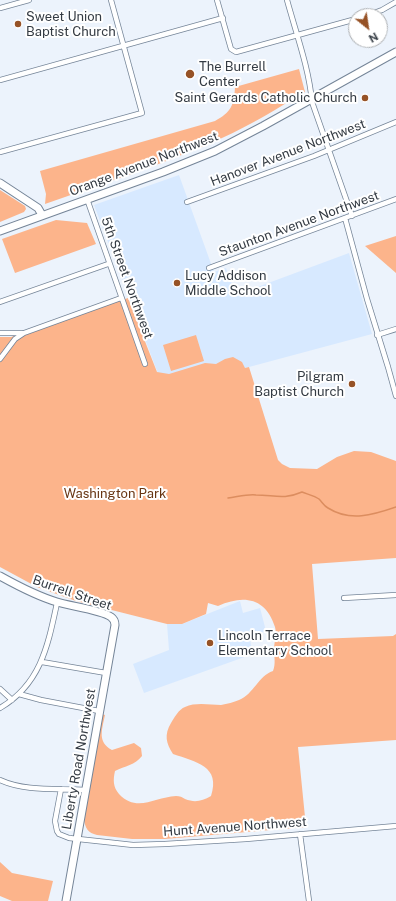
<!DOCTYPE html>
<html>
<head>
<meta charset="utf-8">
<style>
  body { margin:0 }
  #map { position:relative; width:396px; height:901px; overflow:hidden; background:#ecf3fc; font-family:"Public Sans",sans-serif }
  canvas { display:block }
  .north { position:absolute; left:348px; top:8px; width:40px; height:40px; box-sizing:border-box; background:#fff; border:1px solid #aeb1b4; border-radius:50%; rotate:150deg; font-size:11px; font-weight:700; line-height:16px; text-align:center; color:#343b43 }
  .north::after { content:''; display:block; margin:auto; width:14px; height:18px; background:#965226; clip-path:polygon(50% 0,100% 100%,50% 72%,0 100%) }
</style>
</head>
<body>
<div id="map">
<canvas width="396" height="901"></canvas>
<div class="north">N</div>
</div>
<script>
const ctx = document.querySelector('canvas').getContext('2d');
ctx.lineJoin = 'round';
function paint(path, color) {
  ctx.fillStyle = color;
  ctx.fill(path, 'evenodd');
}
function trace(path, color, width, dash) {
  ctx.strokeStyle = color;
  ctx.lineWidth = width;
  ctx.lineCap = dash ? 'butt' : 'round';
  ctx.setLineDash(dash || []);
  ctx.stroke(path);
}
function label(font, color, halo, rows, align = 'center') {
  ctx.font = font + ' "Public Sans",sans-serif';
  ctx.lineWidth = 4;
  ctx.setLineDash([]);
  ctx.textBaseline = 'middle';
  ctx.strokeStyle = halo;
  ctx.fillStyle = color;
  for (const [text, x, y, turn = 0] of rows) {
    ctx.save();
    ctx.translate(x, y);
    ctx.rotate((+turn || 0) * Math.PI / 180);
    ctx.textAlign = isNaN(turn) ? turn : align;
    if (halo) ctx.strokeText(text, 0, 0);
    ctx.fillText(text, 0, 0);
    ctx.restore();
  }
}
const built = new Path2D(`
  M179 175 214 272 226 268 236 295 349 253 372 334 249 367 165 392 94 205Z
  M240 601 243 613 260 608 266 631 249 636 253 654 144 693 133 664 169 650 167 624H182Z`);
const green = new Path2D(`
  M299 69 305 92C278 108 251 125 222 138 165 164 104 183 45 204L46 194 40 171 215 121C231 112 234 106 235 87Z
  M0 190 25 206 26 209 24 212 0 222Z
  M56 220 87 223 96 244 15 273 2 239Z
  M396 236V273L365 246Z
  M128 298 157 372 169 374 205 363 216 364 225 359 233 357 242 362 245 368 249 367 278 460 282 464 290 468 317 469 337 457 354 451 371 452 396 461V558L312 564 318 639 393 636 396 634V740L298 747 306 827 165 839H132L97 835C88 833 85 828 84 819L102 714 105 715C102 730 97 742 112 750L134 743 141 748 142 756C135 765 125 766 115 771 113 780 113 787 119 794 137 813 155 797 176 796 180 796 182 797 185 799 195 803 202 801 211 796 221 766 196 762 173 754 166 743 164 735 171 723 174 718 179 709 185 707 196 702 210 705 221 705 227 704 234 702 239 700 254 694 258 676 273 671 276 664 274 656 274 649 274 643 277 634 275 627 266 598 244 594 218 606L208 603 206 614 182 624H167L76 601 37 587 0 567V337H11Z
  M196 335 204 361 171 371 163 345Z
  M0 862 12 873 53 881 48 901H12L0 896Z`);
const stream = new Path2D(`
  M228 498C237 497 247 494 256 495 274 495 284 500 302 492 307 494 315 496 319 499 322 502 324 506 328 508 350 522 373 515 396 507`);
const street = new Path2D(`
  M217 0 231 49 236 52 356 19
  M287 0C296 33 309 68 312 102L352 216
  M0 8 29 0
  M366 16 382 10 396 2
  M0 80 223 18
  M0 152 142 113 111 0
  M87 199 145 364
  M187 202 314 156 396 122
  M345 218 367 299 388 367 396 396
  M209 268 396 199
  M0 302 108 264
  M0 333H22
  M377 335 396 329
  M0 359 15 339 24 333 121 298
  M344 598 396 595
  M42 662 106 673
  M0 689 12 700
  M19 694 41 700 99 711
  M0 708C41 684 48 645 57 603
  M0 780C26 792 58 788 85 790
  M61 789 55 821 57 831 59 834 69 838 106 842 133 845 165 844 246 839 396 826
  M300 834 309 901`);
const secondary = new Path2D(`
  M0 183 38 208 42 215
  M0 576C18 586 37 596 57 602 69 606 102 610 111 617 114 619 115 622 115 625L66 901`);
const primary = new Path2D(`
  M0 231 163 172 215 151 263 126 396 52`);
const markers = [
  [18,24,4,"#965226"],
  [190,74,5,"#965226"],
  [365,98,4,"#965226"],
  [177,283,4,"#965226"],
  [352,384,4,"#965226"],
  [210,643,4,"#965226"]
];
const poiNames = [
  ["Sweet Union",26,17],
  ["Baptist Church",26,32],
  ["The Burrell",199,67],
  ["Center",199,82],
  ["Saint Gerards Catholic Church",357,98,"right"],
  ["Lucy Addison",185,276],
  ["Middle School",185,291],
  ["Pilgram",344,377,"right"],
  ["Baptist Church",344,392,"right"],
  ["Lincoln Terrace",218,636],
  ["Elementary School",218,651]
];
const streetNames = [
  ["Hanover Avenue Northwest",288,153,-21],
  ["Orange Avenue Northwest",144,164,-21],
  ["Staunton Avenue Northwest",299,224,-20],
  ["5th Street Northwest",127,278,70],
  ["Burrell Street",72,593,19],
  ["Liberty Road Northwest",79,759,-80],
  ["Hunt Avenue Northwest",235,827,-4]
];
const parkNames = [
  ["Washington Park",115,494]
];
paint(built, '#d7e9ff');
paint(green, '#fcb48b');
trace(stream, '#dc8d5f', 1.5);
trace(street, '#758598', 6);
trace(secondary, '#758598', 9);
trace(primary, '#758598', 9);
trace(street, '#fff', 4.5);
trace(secondary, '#fff', 7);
trace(primary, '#fff', 7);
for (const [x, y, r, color] of markers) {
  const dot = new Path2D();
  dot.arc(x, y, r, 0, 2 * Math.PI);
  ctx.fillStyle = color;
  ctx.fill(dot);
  trace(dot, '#fff', 1.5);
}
label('13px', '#343b43', '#fff', poiNames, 'left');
label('13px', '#343b43', '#fff', streetNames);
label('13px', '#683512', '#fff', parkNames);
</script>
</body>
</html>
